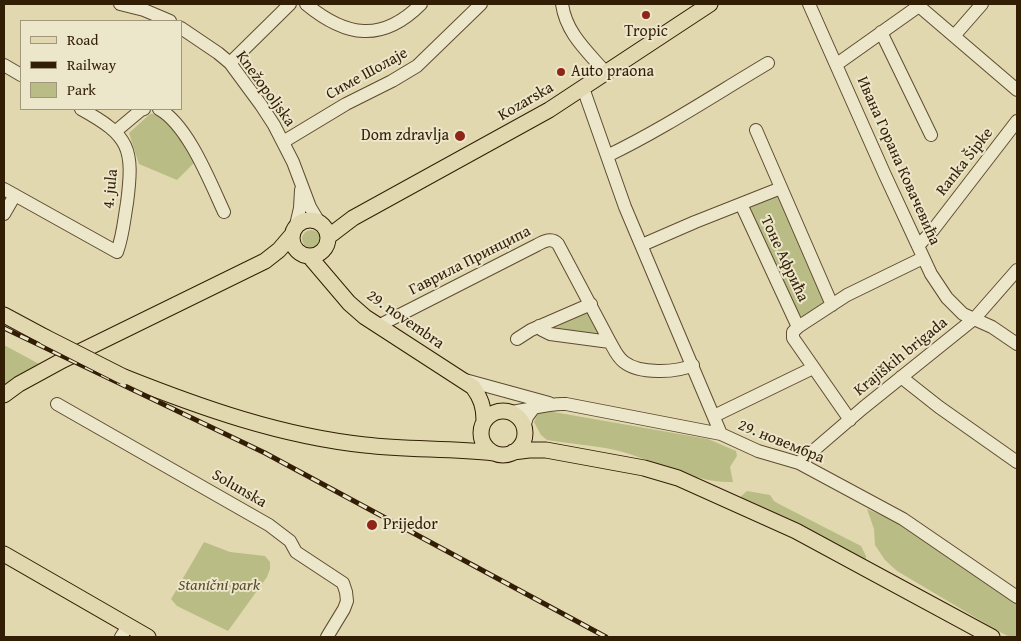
<!DOCTYPE html>
<html>
<head>
<meta charset="utf-8">
<style>
  body { margin:0 }
  #map { position:relative; width:1021px; height:641px; overflow:hidden; background:#e2d8af; font-family:"Gentium Book Plus",serif }
  canvas { display:block }
  .frame { position:absolute; inset:0; border:5px solid #321e05; pointer-events:none }
  .legend { position:absolute; left:20px; top:20px; width:162px; height:90px; box-sizing:border-box; background:#ece6cb; border:1px solid #a2967c; margin:0; padding:6px 9px; list-style:none; font-size:15px; color:#321e05 }
  .legend li { display:flex; align-items:center; gap:10px; height:25px }
  .legend b { width:25px; border:1px solid #a2967c }
</style>
</head>
<body>
<div id="map">
<canvas width="1021" height="641"></canvas>
<div class="frame"></div>
<ul class="legend">
<li><b style="height:6px;background:#e2d8af"></b>Road</li>
<li><b style="height:6px;background:#321e05"></b>Railway</li>
<li><b style="height:14px;background:#babc86"></b>Park</li>
</ul>
</div>
<script>
const ctx = document.querySelector('canvas').getContext('2d');
ctx.lineJoin = 'round';
function paint(path, color) {
  ctx.fillStyle = color;
  ctx.fill(path, 'evenodd');
}
function trace(path, color, width, dash) {
  ctx.strokeStyle = color;
  ctx.lineWidth = width;
  ctx.lineCap = dash ? 'butt' : 'round';
  ctx.setLineDash(dash || []);
  ctx.stroke(path);
}
function label(font, color, halo, rows, align = 'center') {
  ctx.font = font + ' "Gentium Book Plus",serif';
  ctx.lineWidth = 4;
  ctx.setLineDash([]);
  ctx.textBaseline = 'middle';
  ctx.strokeStyle = halo;
  ctx.fillStyle = color;
  for (const [text, x, y, turn = 0] of rows) {
    ctx.save();
    ctx.translate(x, y);
    ctx.rotate((+turn || 0) * Math.PI / 180);
    ctx.textAlign = isNaN(turn) ? turn : align;
    if (halo) ctx.strokeText(text, 0, 0);
    ctx.fillText(text, 0, 0);
    ctx.restore();
  }
}
const green = new Path2D(`
  M158 113 162 114 196 161 177 180 139 164 129 133 150 114Z
  M772 194 781 198 826 299 824 308 808 317 796 315 748 212 750 203Z
  M302 239a9 9 0 1 1 18 0a9 9 0 1 1-18 0Z
  M588 312 602 336 552 329Z
  M4 345 41 365 4 388Z
  M548 411 708 439 736 451 737 456 730 467 733 482C696 484 653 459 615 450 593 445 570 444 547 440L541 435 534 422 538 413Z
  M747 491 770 495 774 501 779 504 861 546 866 556V564L740 497Z
  M867 509 895 521 1017 604V637H1010L1000 632 897 571 885 560 875 545 874 529Z
  M204 542 230 552 265 556 270 562V569L267 577 228 631 177 606 171 599Z`);
const minor = new Path2D(`
  M120 4 144 10 170 21
  M306 4C346 37 382 43 421 4
  M562 4C566 33 587 51 606 73
  M809 4 885 175 931 274 947 298 963 314 992 327 1017 344
  M181 28 218 53 230 63 261 105 274 125 293 162 310 207 319 222
  M881 32 931 135
  M954 36 982 4
  M230 63 290 4
  M837 64 916 8 920 7 1017 90
  M4 65 21 75
  M583 88 625 207 721 434
  M159 109C188 125 210 182 224 212
  M756 130 832 305
  M116 131 141 110 144 109
  M283 142 346 104 392 81 417 66 481 4
  M607 156C663 129 714 95 768 63
  M4 189 117 252C123 236 124 220 127 203 134 148 130 136 81 109
  M741 204 798 327
  M4 214 15 195
  M296 225 300 208 301 190
  M642 245 695 222 781 188
  M918 246 933 230 1017 121
  M378 326 537 245C544 241 552 237 558 244L610 342
  M539 326 542 330 550 334 610 342C614 349 617 357 624 362 639 374 676 373 693 365
  M517 339 531 330 591 304
  M901 377 939 407 1017 462
  M465 380 549 403
  M57 404 269 525 290 541 296 552 343 583 346 592 347 601 344 609 327 637
  M510 412C531 410 545 403 566 404L721 434 758 451 799 463 903 519 1017 597
  M714 416 813 368
  M850 420 793 338V332L798 327 847 295 923 258
  M524 428 527 417 533 409
  M799 463 863 408 975 318 1017 270
  M121 637 128 626`);
const major = new Path2D(`
  M292 238a18 18 0 1 1 36 0a18 18 0 1 1-36 0Z
  M328 237 353 218 549 110 710 4
  M309 256 349 303 365 317 473 387C481 398 484 407 484 420
  M4 315 45 337
  M124 377C202 408 281 436 365 445 408 450 451 448 494 453
  M4 395 19 384 63 360 265 261 279 250 291 236
  M481 433a22 22 0 1 1 44 0a22 22 0 1 1-44 0Z
  M513 452 529 450H546L644 468 678 478 796 531 992 637
  M4 554 148 637`);
const rail = new Path2D(`
  M4 328 265 453 606 637`);
const majorBridge = new Path2D(`
  M45 337 124 377`);
const markers = [
  [646,15,5,"#8f2418"],
  [561,72,5,"#8f2418"],
  [460,136,6,"#8f2418"],
  [372,525,6,"#8f2418"]
];
const poiNames = [
  ["Tropic",646,32,"center"],
  ["Auto praona",571,72],
  ["Dom zdravlja",449,136,"right"],
  ["Prijedor",383,525]
];
const streetNames = [
  ["Симе Шолаје",367,74,-29],
  ["Knežopoljska",265,89,54],
  ["Kozarska",526,102,-30],
  ["Ивана Горана Ковачевића",898,161,66],
  ["Ranka Šipke",965,162,-52],
  ["4. jula",111,189,-84],
  ["Тоне Афрића",784,259,65],
  ["Гаврила Принципа",470,261,-27],
  ["29. novembra",405,320,35],
  ["Krajiških brigada",901,357,-39],
  ["29. новембра",781,442,22],
  ["Solunska",239,489,30]
];
const parkNames = [
  ["Stanični park",219,586]
];
paint(green, '#babc86');
trace(minor, '#5e4c30', 14);
trace(major, '#321e05', 17);
trace(minor, '#ece6cb', 12);
trace(major, '#e2d8af', 15);
trace(rail, '#321e05', 5);
trace(rail, '#ece6cb', 3, [9]);
trace(majorBridge, '#321e05', 17, []);
trace(majorBridge, '#e2d8af', 15);
for (const [x, y, r, color] of markers) {
  const dot = new Path2D();
  dot.arc(x, y, r, 0, 2 * Math.PI);
  ctx.fillStyle = color;
  ctx.fill(dot);
  trace(dot, '#ece6cb', 2);
}
label('16px', '#321e05', '#ece6cb', poiNames, 'left');
label('16px', '#321e05', '#ece6cb', streetNames);
label('italic 16px', '#5b4d2c', '#ece6cb', parkNames);
</script>
</body>
</html>
